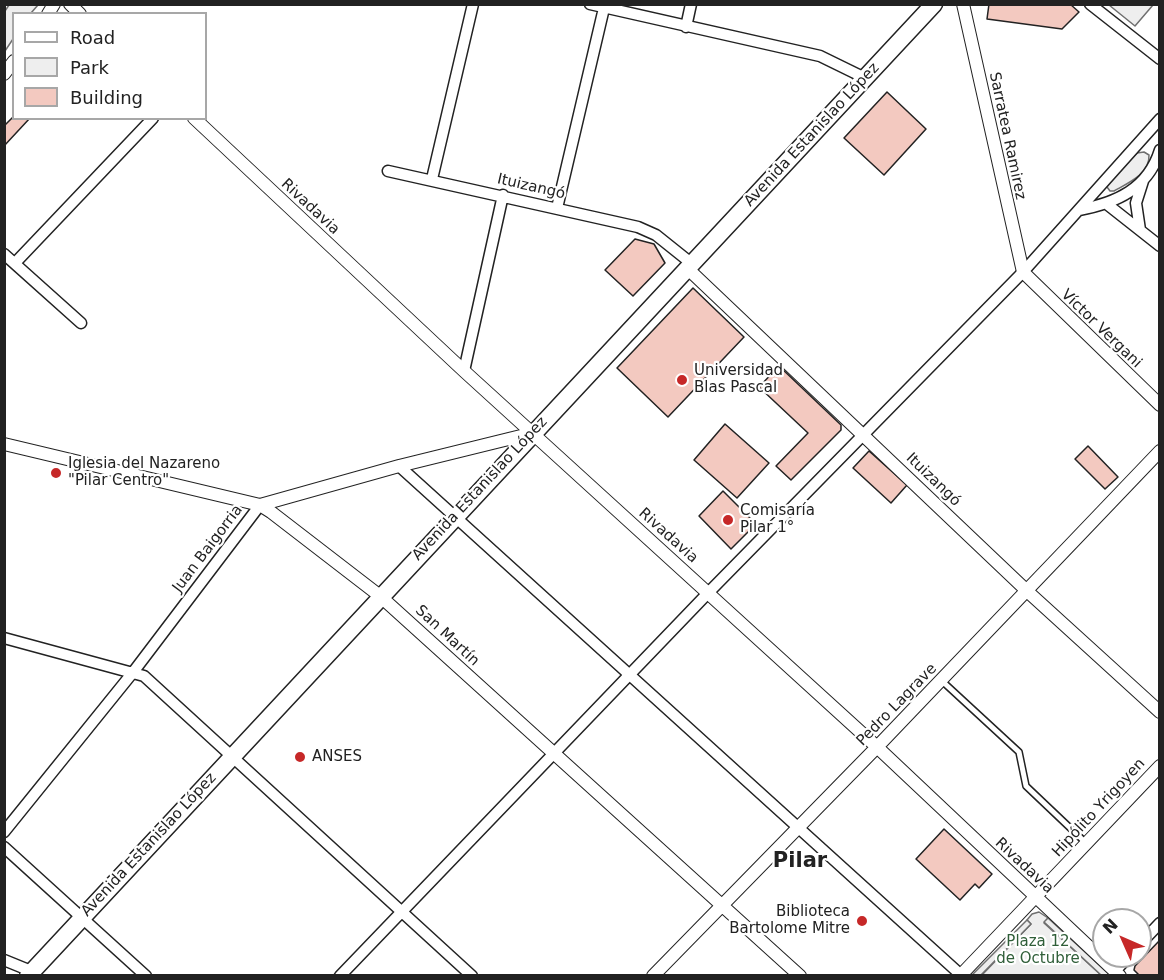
<!DOCTYPE html>
<html>
<head>
<meta charset="utf-8">
<style>
  body { margin:0 }
  #map { position:relative; width:1164px; height:980px; overflow:hidden; background:#fff; font-family:"DejaVu Sans",sans-serif }
  canvas { display:block }
  .frame { position:absolute; inset:0; border:6px solid #222; pointer-events:none }
  .legend { position:absolute; left:12px; top:12px; width:195px; height:108px; box-sizing:border-box; background:#fff; border:2px solid #a7a7a7; margin:0; padding:8px 10px; list-style:none; font-size:18px; color:#222 }
  .legend li { display:flex; align-items:center; gap:12px; height:30px }
  .legend b { width:30px; border:2px solid #a7a7a7 }
  .north { position:absolute; left:1092px; top:908px; width:60px; height:60px; box-sizing:border-box; background:#fff; border:2px solid #a7a7a7; border-radius:50%; rotate:315deg; font-size:16px; font-weight:700; line-height:24px; text-align:center; color:#222 }
  .north::after { content:''; display:block; margin:auto; width:21px; height:27px; background:#c62828; clip-path:polygon(50% 0,100% 100%,50% 72%,0 100%) }
</style>
</head>
<body>
<div id="map">
<canvas width="1164" height="980"></canvas>
<div class="frame"></div>
<ul class="legend">
<li><b style="height:8px;background:#fff"></b>Road</li>
<li><b style="height:16px;background:#eee"></b>Park</li>
<li><b style="height:16px;background:#f3c9c0"></b>Building</li>
</ul>
<div class="north">N</div>
</div>
<script>
const ctx = document.querySelector('canvas').getContext('2d');
ctx.lineJoin = 'round';
function paint(path, color) {
  ctx.fillStyle = color;
  ctx.fill(path, 'evenodd');
}
function trace(path, color, width, dash) {
  ctx.strokeStyle = color;
  ctx.lineWidth = width;
  ctx.lineCap = dash ? 'butt' : 'round';
  ctx.setLineDash(dash || []);
  ctx.stroke(path);
}
function label(font, color, halo, rows, align = 'center') {
  ctx.font = font + ' "DejaVu Sans",sans-serif';
  ctx.lineWidth = 4.5;
  ctx.setLineDash([]);
  ctx.textBaseline = 'middle';
  ctx.strokeStyle = halo;
  ctx.fillStyle = color;
  for (const [text, x, y, turn = 0] of rows) {
    ctx.save();
    ctx.translate(x, y);
    ctx.rotate((+turn || 0) * Math.PI / 180);
    ctx.textAlign = isNaN(turn) ? turn : align;
    if (halo) ctx.strokeText(text, 0, 0);
    ctx.fillText(text, 0, 0);
    ctx.restore();
  }
}
const green = new Path2D(`
  M9 5H38L31 13 14 14 13 39 5 51V11Z
  M1109 5H1153L1135 26Z
  M1144 152 1149 155C1150 174 1128 183 1114 191H1110L1107 187 1110 181 1137 153Z
  M1039 912 1048 918 1044 923 1101 975 981 976 1031 924 1027 920 1032 914Z`);
const parking = new Path2D(`
  M1048 918 1110 975H1101L1044 922Z
  M1027 920 1031 924 981 975H972Z`);
const building = new Path2D(`
  M989 4H1070L1079 12 1062 29 987 19Z
  M887 92 926 129 884 175 844 138Z
  M14 116V118H30L4 146V126Z
  M635 239 654 244 665 263 633 296 605 270Z
  M693 288 744 337 668 417 617 368Z
  M779 366 841 425V430L791 480 776 466 808 433 759 387Z
  M725 424 769 463 737 498 694 460Z
  M1088 446 1118 477 1105 489 1075 459Z
  M869 451 907 485 891 503 853 468Z
  M723 491 756 524 731 549 699 516Z
  M944 829 992 874 979 888 975 884 960 900 916 859Z
  M1160 940V976H1140L1134 970 1135 966Z`);
const service = new Path2D(`
  M942 681 1019 752 1026 786 1086 843`);
const minor = new Path2D(`
  M590 4 820 56 865 78
  M1090 4 1160 59
  M686 27 691 4
  M388 171 638 227 656 235 691 263
  M432 179 473 4
  M1108 205 1160 246
  M557 208 604 8
  M1079 210C1116 203 1148 189 1160 150
  M1140 230 1136 203 1143 181
  M4 254 81 323
  M15 263 153 118
  M464 371 503 195
  M399 466 961 975
  M4 638 144 676 472 976
  M4 832 134 671 260 505
  M4 847 146 976
  M1140 944 1160 923
  M4 960 31 971
  M1115 971 1129 956
  M340 976 708 593 1023 272 1160 119`);
const tertiary = new Path2D(`
  M70 4 80 14
  M963 4 1023 272 1160 405
  M48 14 54 4
  M4 74 14 61
  M194 118 464 371 877 747 1120 976
  M687 268 1027 591 1160 712
  M4 444 260 505 271 512 380 596 800 976
  M260 505 399 466 533 433
  M653 976 877 747 1160 451
  M960 976 1160 766`);
const primary = new Path2D(`
  M28 976 934 4`);
const markers = [
  [682,380,6,"#c62828"],
  [56,473,6,"#c62828"],
  [728,520,6,"#c62828"],
  [300,757,6,"#c62828"],
  [862,921,6,"#c62828"]
];
const streetNames = [
  ["Avenida Estanislao López",812,135,-47],
  ["Sarratea Ramirez",1007,136,78],
  ["Ituizangó",531,187,13],
  ["Rivadavia",310,207,43],
  ["Víctor Vergani",1101,329,44],
  ["Ituizangó",933,480,44],
  ["Avenida Estanislao López",480,489,-47],
  ["Rivadavia",668,536,42],
  ["Juan Baigorria",208,549,-53],
  ["San Martín",447,636,43],
  ["Pedro Lagrave",897,705,-46],
  ["Hipólito Yrigoyen",1099,808,-47],
  ["Avenida Estanislao López",149,845,-47],
  ["Rivadavia",1024,866,43]
];
const poiNames = [
  ["Universidad",694,371],
  ["Blas Pascal",694,388],
  ["Iglesia del Nazareno",68,464],
  ["\"Pilar Centro\"",68,481],
  ["Comisaría",740,511],
  ["Pilar 1°",740,528],
  ["ANSES",312,757],
  ["Biblioteca",850,912,"right"],
  ["Bartolome Mitre",850,929,"right"]
];
const parkNames = [
  ["Plaza 12",1038,942],
  ["de Octubre",1038,959]
];
const districtNames = [
  ["Pilar",800,862]
];
paint(green, '#eee');
trace(green, '#6f6f6f', 1.5);
paint(parking, '#ededed');
trace(parking, '#6f6f6f', 1.5);
paint(building, '#f3c9c0');
trace(building, '#222', 1.5);
trace(service, '#222', 8);
trace(minor, '#222', 13);
trace(tertiary, '#222', 14);
trace(primary, '#222', 19);
trace(service, '#fff', 5);
trace(minor, '#fff', 10);
trace(tertiary, '#fff', 12);
trace(primary, '#fff', 16);
for (const [x, y, r, color] of markers) {
  const dot = new Path2D();
  dot.arc(x, y, r, 0, 2 * Math.PI);
  ctx.fillStyle = color;
  ctx.fill(dot);
  trace(dot, '#fff', 2);
}
label('15px', '#222', '#fff', streetNames);
label('15px', '#222', '#fff', poiNames, 'left');
label('15px', '#2f5e38', '#fff', parkNames);
label('bold 21px', '#222', '#fff', districtNames);
</script>
</body>
</html>
